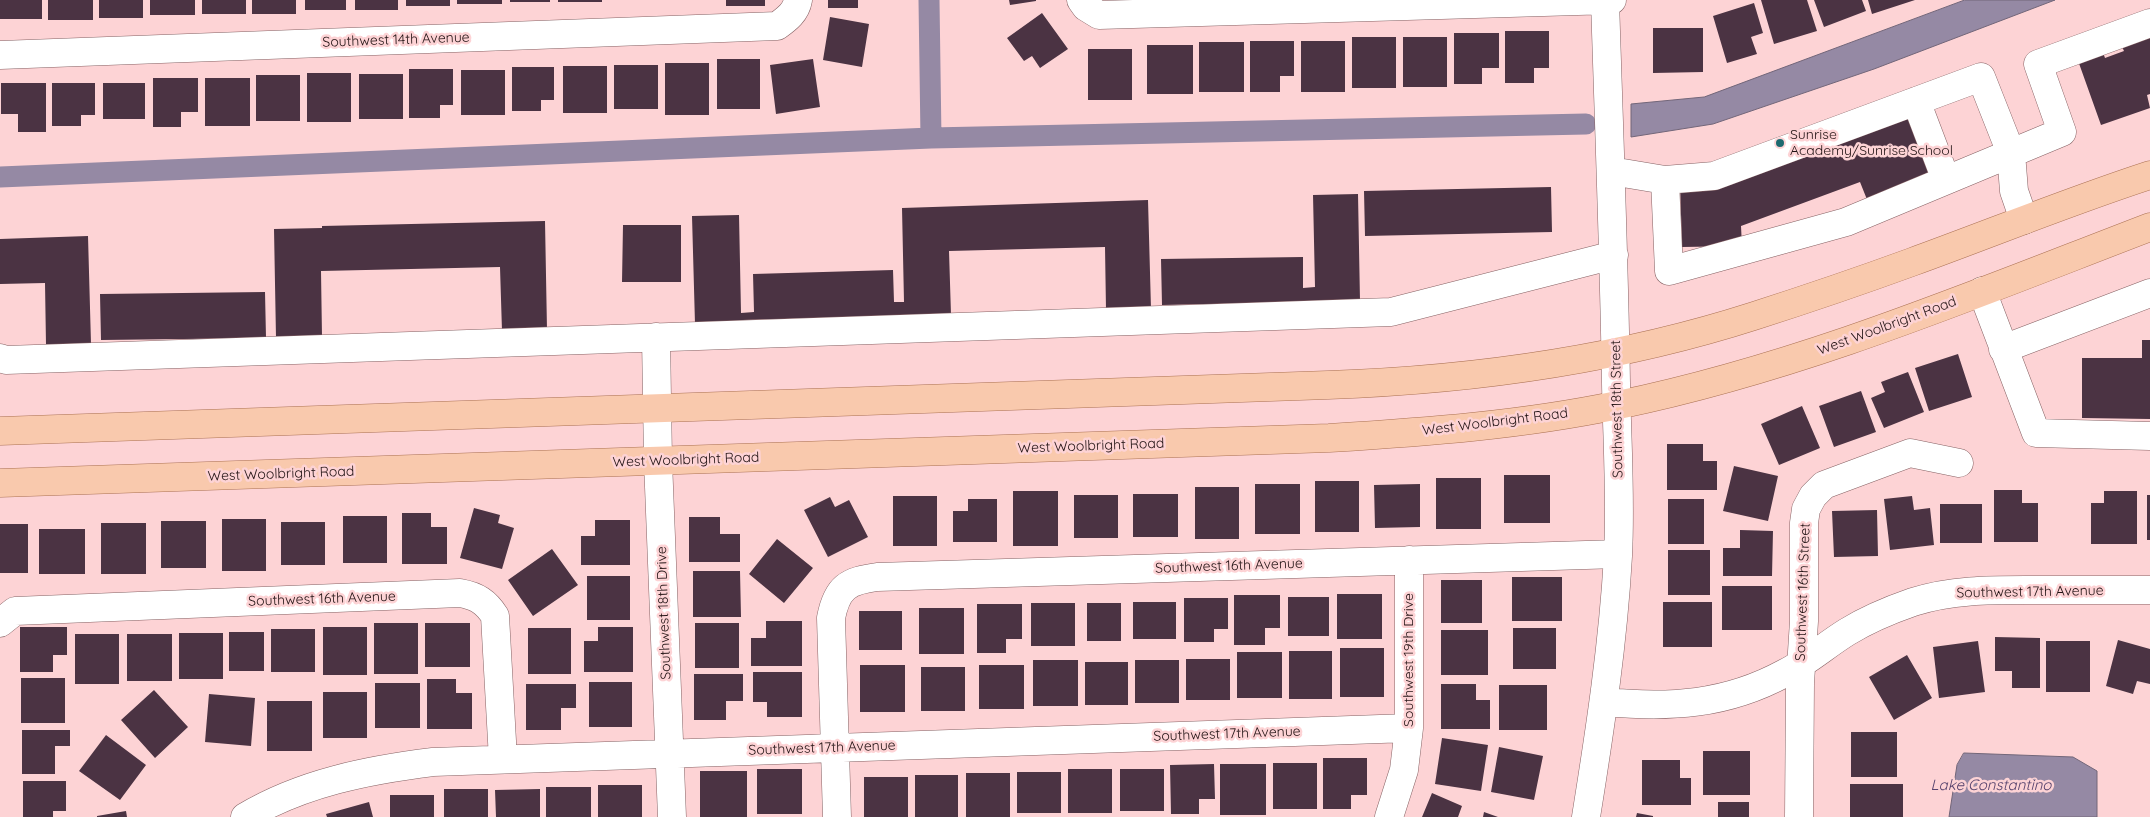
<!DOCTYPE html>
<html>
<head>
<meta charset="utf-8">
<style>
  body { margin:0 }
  canvas { display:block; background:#fdd3d5 }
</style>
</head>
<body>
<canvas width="2150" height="817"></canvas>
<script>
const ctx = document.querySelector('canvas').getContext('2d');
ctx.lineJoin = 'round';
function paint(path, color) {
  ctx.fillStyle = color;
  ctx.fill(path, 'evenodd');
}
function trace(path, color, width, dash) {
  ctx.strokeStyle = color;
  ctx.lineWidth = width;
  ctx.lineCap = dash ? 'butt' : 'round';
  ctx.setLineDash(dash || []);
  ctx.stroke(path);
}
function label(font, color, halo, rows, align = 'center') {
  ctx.font = font + ' Quicksand,sans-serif';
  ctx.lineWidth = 5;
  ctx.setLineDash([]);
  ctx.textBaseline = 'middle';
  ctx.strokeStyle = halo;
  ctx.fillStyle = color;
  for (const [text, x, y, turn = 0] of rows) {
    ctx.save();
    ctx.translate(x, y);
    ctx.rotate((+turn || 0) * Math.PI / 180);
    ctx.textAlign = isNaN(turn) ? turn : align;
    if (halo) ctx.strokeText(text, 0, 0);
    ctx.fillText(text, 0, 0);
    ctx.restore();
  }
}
const water = new Path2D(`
  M1965 0H2055L1874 69 1713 124 1631 137V104L1704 97Z
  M1964 753 2073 757 2097 771V817H1949L1957 765Z`);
const canal = new Path2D(`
  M929 0 931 138
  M0 177 931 138 1586 124`);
const building = new Path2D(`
  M0 0H42V19H0Z
  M48 0H93V20H48Z
  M99 0H143V18H99Z
  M150 0H195V15H150Z
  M202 0H246V14H202Z
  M252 0H296V14H252Z
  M305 0H346V10H305Z
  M355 0H398V10H355Z
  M406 0H450V6H406Z
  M457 0H502V4H457Z
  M510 0H550V2H510Z
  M558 0H602V2H558Z
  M726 0H765V6H726Z
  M828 0H858V8H828Z
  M1009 0H1036V1L1010 5Z
  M1761 0H1807L1817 31 1774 44Z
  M1814 0H1862L1866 11 1824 27Z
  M1868 0H1915L1872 14Z
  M1754 3 1763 33 1751 37 1757 54 1727 63 1713 16Z
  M1042 13 1068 49 1040 68 1032 56 1024 61 1007 38Z
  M830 17 869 24 862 67 823 60Z
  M1653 28H1703V72L1653 73Z
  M2150 29V94L2147 95 2150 108 2101 125 2076 55 2101 47 2105 58 2124 51 2119 40Z
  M1505 31H1549V68H1534V83H1505Z
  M1454 33H1499V68H1482V84H1454Z
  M1352 37H1396V88H1352Z
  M1403 37H1447V87H1403Z
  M1250 41H1294V76H1280V92H1250Z
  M1301 41H1345V92H1301Z
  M1199 42H1244V92H1199Z
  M1147 45H1193V94H1147Z
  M1088 49H1132V100H1088Z
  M717 59H760V109H717Z
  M813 59 820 107 776 114 770 65Z
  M665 63H709V115H665Z
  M614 65H658V109H614Z
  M563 66H607V113H563Z
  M512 67H554V100H541V111H512Z
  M409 69H453V105H440V118H409Z
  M461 70H505V115H461Z
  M307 73H351V122H307Z
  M359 74H403V119H359Z
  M256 75H300V121H256Z
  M153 78H198V112H181V127H153Z
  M205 78H250V126H205Z
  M1 83H46V132H18V114H1Z
  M52 83H95V115H81V126H52Z
  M103 83H145V119H103Z
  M1906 113 1931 178 1868 202 1860 182 1741 226 1742 246 1682 247 1680 182Z
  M1551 187 1552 232 1365 236 1364 191Z
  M1358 194 1360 301 1162 305 1161 259 1303 257V288L1315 287 1313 195Z
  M1148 200 1151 309 1106 310 1105 247 949 251 951 315 743 320V323L695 324 692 216 739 215 741 313 754 312 753 274 893 270 894 302H904L902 208Z
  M545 221 547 330 502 331 500 267 321 271 322 337 276 338 274 229 322 228V226Z
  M623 225H681V282H622Z
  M88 236 91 344 46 345 45 283 0 284V239Z
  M265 292 266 338 101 340 100 294Z
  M2142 340H2150V419L2082 418V358H2142Z
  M1958 354 1972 397 1929 411 1915 368Z
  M1908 372 1924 412 1884 428 1871 398 1885 392 1881 382Z
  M1861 391 1876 432 1834 447 1819 406Z
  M1802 406 1820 448 1779 465 1761 424Z
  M1667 444H1703V461H1717V490H1667Z
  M1734 466 1778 476 1768 521 1723 511Z
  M1504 475H1550V523H1504Z
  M1436 478H1481V529H1436Z
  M1315 481H1359V532H1315Z
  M1255 484H1300V534H1255Z
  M1420 484V527L1375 528 1374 485Z
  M1195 487H1239V539H1195Z
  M1994 490H2022V503H2038V542H1994Z
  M1013 491H1058V546H1013Z
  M2104 491H2137V544H2091V503H2104Z
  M1133 494H1178V537H1133Z
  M1074 495H1118V538H1074Z
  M2147 495H2150V540H2147Z
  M893 496H937V546H893Z
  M1912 496 1914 510 1930 508 1934 545 1890 550 1884 499Z
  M830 497 835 507 849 500 868 537 828 557 804 510Z
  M968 499H997V542H953V511H968Z
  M1668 499H1704V544H1668Z
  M1940 504H1982V543H1940Z
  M474 508 500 515 498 523 514 528 502 569 460 558Z
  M1877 510 1878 556 1834 557 1832 511Z
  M402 513H431V527H447V564H402Z
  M343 516H387V563H343Z
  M689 517H720V534H740V562H689Z
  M222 519H266V571H222Z
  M595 520H630V565H581V536H595Z
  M161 521H206V568H161Z
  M281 522H325V565H281Z
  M101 523H146V574H101Z
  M0 524H28V573H0Z
  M39 529H85V574H39Z
  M1740 530 1773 531 1772 576H1723V548H1740Z
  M777 539 813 568 784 603 749 574Z
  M552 549 578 585 533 616 508 580Z
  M1668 550H1710V595H1668Z
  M693 571H740L741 617H693Z
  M587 576H630V620H587Z
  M1512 577H1562V621H1512Z
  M1441 580H1482V623H1441Z
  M1722 586H1772V630H1722Z
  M1337 594H1382V639H1337Z
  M1234 595H1280V628H1265V645H1234Z
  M1288 597H1329V636H1288Z
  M1184 598H1228V629H1214V642H1184Z
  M1133 602H1176V639H1133Z
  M1663 602H1712V647H1663Z
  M1031 603H1075V646H1031Z
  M1087 603H1121V641H1087Z
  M977 604H1022V639H1006V653H977Z
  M919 608H964V654H919Z
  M859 611H902V650H859Z
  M766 621H802V666H751V638H766Z
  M374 623H418V674H374Z
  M425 623H470V667H425Z
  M695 623H739V668H695Z
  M20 627H67V655H53V672H20Z
  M323 627H367V675H323Z
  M598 627H633V672H584V641H598Z
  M528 628H571V674H528Z
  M1513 628H1556V669H1513Z
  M271 629H315V672H271Z
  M1441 630H1488V675H1441Z
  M229 632H264V671H229Z
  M179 633H223V679H179Z
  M75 634H119V684H75Z
  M127 634H172V681H127Z
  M1995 637 2040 638V688H2012V671H1995Z
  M2118 640 2150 649V684L2137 681 2133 694 2106 686Z
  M1978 641 1985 692 1939 698 1933 647Z
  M2046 641H2090V692H2046Z
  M1340 648H1384V697H1340Z
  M1289 651H1332V699H1289Z
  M1237 652H1282V698H1237Z
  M1907 655 1932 698 1894 720 1869 677Z
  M1186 659H1230V700H1186Z
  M1033 660H1078V706H1033Z
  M1135 660H1179V703H1135Z
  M1085 662H1128V705H1085Z
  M860 665H905V712H860Z
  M979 665H1024V709H979Z
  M921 667H965V711H921Z
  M753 672H802V717H767V702H753Z
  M694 674H743V701H726V720H694Z
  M21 678H65V723H21Z
  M427 679H456V693H472V729H427Z
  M589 682H632V727H589Z
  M375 683H420V728H375Z
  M526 684H576V708H561V730H526Z
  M1441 684H1476V700H1490V729H1441Z
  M1499 685H1547V730H1499Z
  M154 690 188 727 155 758 121 720Z
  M323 692H367V738H323Z
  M209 694 255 698 251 746 205 742Z
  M267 701H312V751H267Z
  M22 730H70V746H55V774H22Z
  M1851 732H1897V777H1851Z
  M106 735 146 765 120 800 79 771Z
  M1442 738 1488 745 1481 791 1435 784Z
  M1499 747 1543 756 1534 800 1491 792Z
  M1703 751H1750V795H1703Z
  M1323 758H1367V795H1351V809H1323Z
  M1642 760H1680V778H1691V805H1642Z
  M1273 763H1317V809H1273Z
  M1214 764 1215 799H1199V814H1171L1170 765Z
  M1220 764H1266V815H1220Z
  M757 769H802V814H757Z
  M1068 769H1112V813H1068Z
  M1120 769H1164V811H1120Z
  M700 771H747V817H700Z
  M1017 772H1061V813H1017Z
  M966 773H1010V817H966Z
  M915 775H958V817H915Z
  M864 777H908V817H864Z
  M23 781H66V811H53V817H23Z
  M1850 784H1903V817H1850Z
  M598 785H642V817H598Z
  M546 787H591V817H546Z
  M444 789H488V817H444Z
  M540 789V817H496L495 790Z
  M1432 793 1462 806 1458 817H1422Z
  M390 795H434V817H390Z
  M369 802 373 817H327L326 814Z
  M1718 802H1749V817H1718Z
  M126 811 127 817H97V816Z
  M1484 812 1498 817H1483Z
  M1637 813 1653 816V817H1636Z`);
const minor = new Path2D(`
  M1081 0 1086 7 1099 15 1612 0
  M0 55 777 26C787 19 796 12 798 0
  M1916 101 1946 180
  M1611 171 1665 180 1669 271 1846 222 2062 132 2038 64 2150 23
  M1665 180 1714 176 1981 77 2011 153 2014 191 2024 220
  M1982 291 2036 433 2150 436
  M656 337 658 461 672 817
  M2003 349 2150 293
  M0 358 6 360 1391 312 1614 255
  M0 623 15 611 460 593C477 596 486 602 495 616L503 759
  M1605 702C1670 708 1726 705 1785 673 1807 662 1826 645 1847 632 1868 619 1890 610 1913 602 1953 589 1995 590 2037 590 2074 590 2112 590 2150 590
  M245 817C302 783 368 770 433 762L1409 728
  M837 817 831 618C837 587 848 581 877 577L1618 554
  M1389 817 1404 770 1409 728V560
  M1586 817C1600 730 1613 644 1618 556 1621 498 1617 440 1616 383 1614 255 1609 128 1605 0
  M1799 817 1800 683 1804 621V523L1806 509 1813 496 1824 485 1910 453 1959 463`);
const major = new Path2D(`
  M0 431 1328 385C1471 380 1617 360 1754 316 1807 299 1860 281 1912 262 1992 233 2070 201 2150 175
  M0 483 1329 438C1426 432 1522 425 1618 405 1802 367 1975 294 2150 227`);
const markers = [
  [1780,143,5,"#1e6a70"]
];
const streetNames = [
  ["Southwest 14th Avenue",396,40,-2],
  ["West Woolbright Road",1887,326,-20],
  ["Southwest 18th Street",1617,409,-91],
  ["West Woolbright Road",1495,422,-7],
  ["West Woolbright Road",1091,446,-2],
  ["West Woolbright Road",686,460,-2],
  ["West Woolbright Road",281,474,-2],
  ["Southwest 16th Avenue",1229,566,-2],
  ["Southwest 16th Street",1803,592,-88],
  ["Southwest 17th Avenue",2030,592,-1],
  ["Southwest 16th Avenue",322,599,-2],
  ["Southwest 18th Drive",664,613,-92],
  ["Southwest 19th Drive",1409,660,-90],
  ["Southwest 17th Avenue",1227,734,-2],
  ["Southwest 17th Avenue",822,748,-2]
];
const poiNames = [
  ["Sunrise",1790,135],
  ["Academy/Sunrise School",1790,151]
];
const waterNames = [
  ["Lake Constantino",1991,785]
];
paint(water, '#9589a4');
trace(water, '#726679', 1);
trace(canal, '#9589a4', 21);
paint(building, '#4b3343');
trace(minor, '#866264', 29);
trace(major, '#ab7254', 29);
trace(minor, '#fff', 28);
trace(major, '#f9c9ad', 28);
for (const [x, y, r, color] of markers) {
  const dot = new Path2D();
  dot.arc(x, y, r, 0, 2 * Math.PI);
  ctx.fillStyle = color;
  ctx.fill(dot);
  trace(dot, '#fdd3d5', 2);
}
label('14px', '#221314', '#fdd3d5', streetNames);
label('14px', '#221314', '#fdd3d5', poiNames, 'left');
label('italic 15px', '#57436d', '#fdd3d5', waterNames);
</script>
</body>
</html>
